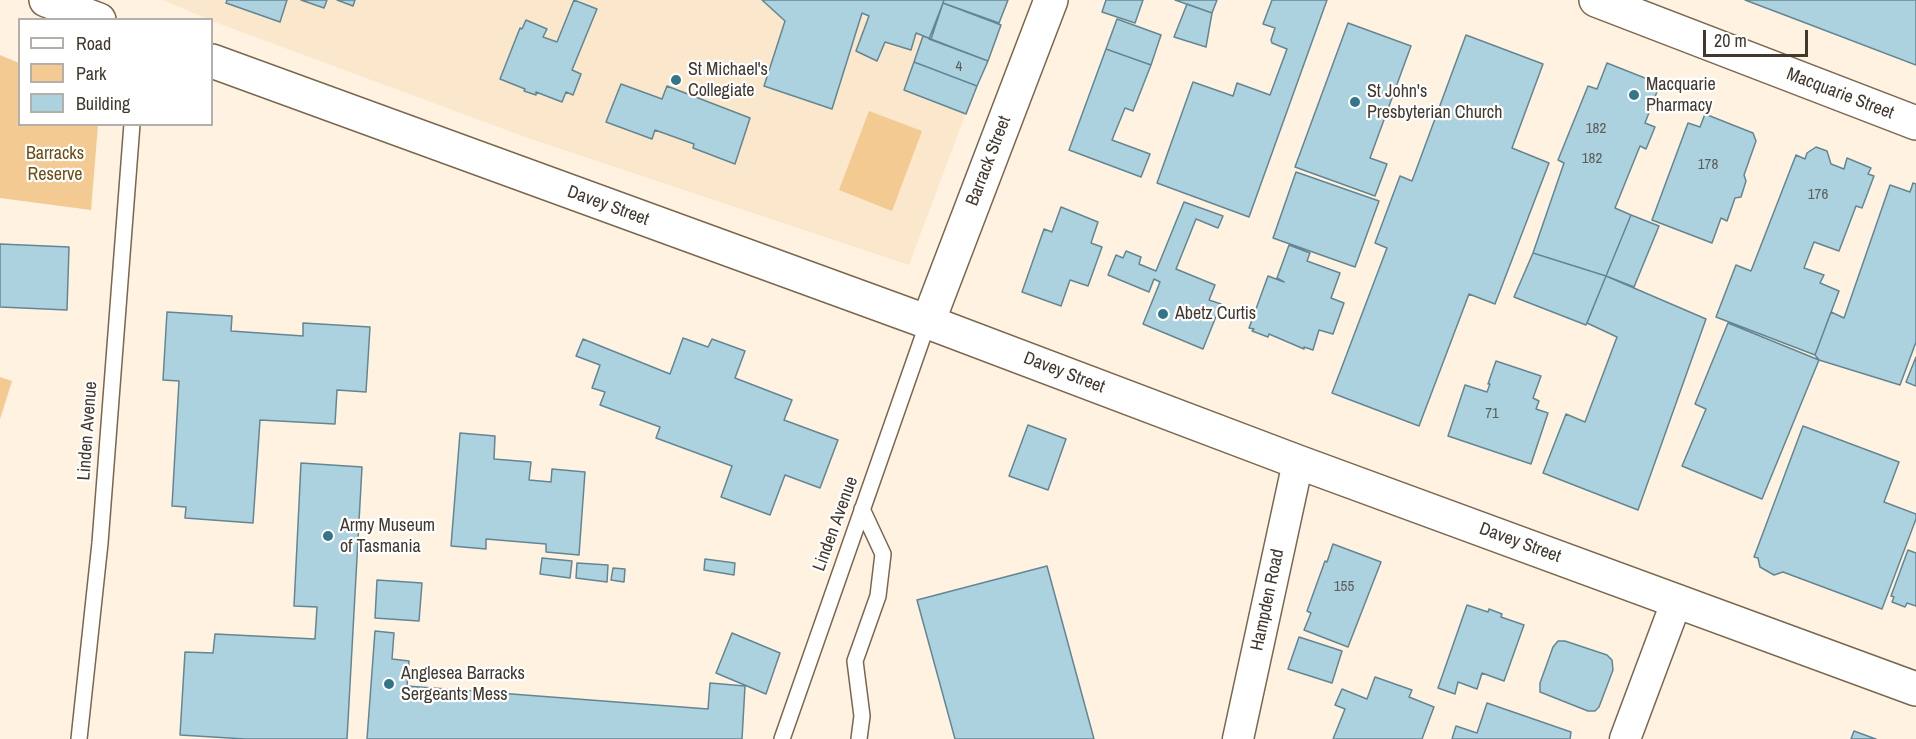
<!DOCTYPE html>
<html>
<head>
<meta charset="utf-8">
<style>
  body { margin:0 }
  #map { position:relative; width:1916px; height:739px; overflow:hidden; background:#fff2e1; font-family:"Archivo Narrow",sans-serif }
  canvas { display:block }
  .legend { position:absolute; left:18px; top:18px; width:195px; height:108px; box-sizing:border-box; background:#fff; border:2px solid #b3afab; margin:0; padding:8px 10px; list-style:none; font-size:18px; color:#41382e }
  .legend li { display:flex; align-items:center; gap:12px; height:30px }
  .legend b { width:30px; border:2px solid #b3afab }
  .scale { position:absolute; left:1703px; top:30px; width:105px; height:27px; box-sizing:border-box; border:3px solid #41382e; border-top:0; padding-left:8px; font-size:18px; line-height:21px; white-space:nowrap; color:#41382e; -webkit-text-stroke:4px #fff; paint-order:stroke }
</style>
</head>
<body>
<div id="map">
<canvas width="1916" height="739"></canvas>
<ul class="legend">
<li><b style="height:8px;background:#fff"></b>Road</li>
<li><b style="height:16px;background:#f2ca92"></b>Park</li>
<li><b style="height:16px;background:#add2df"></b>Building</li>
</ul>
<div class="scale">20 m</div>
</div>
<script>
const ctx = document.querySelector('canvas').getContext('2d');
ctx.lineJoin = 'round';
function paint(path, color) {
  ctx.fillStyle = color;
  ctx.fill(path, 'evenodd');
}
function trace(path, color, width, dash) {
  ctx.strokeStyle = color;
  ctx.lineWidth = width;
  ctx.lineCap = dash ? 'butt' : 'round';
  ctx.setLineDash(dash || []);
  ctx.stroke(path);
}
function label(font, color, halo, rows, align = 'center') {
  ctx.font = font + ' "Archivo Narrow",sans-serif';
  ctx.lineWidth = 4.5;
  ctx.setLineDash([]);
  ctx.textBaseline = 'middle';
  ctx.strokeStyle = halo;
  ctx.fillStyle = color;
  for (const [text, x, y, turn = 0] of rows) {
    ctx.save();
    ctx.translate(x, y);
    ctx.rotate((+turn || 0) * Math.PI / 180);
    ctx.textAlign = isNaN(turn) ? turn : align;
    if (halo) ctx.strokeText(text, 0, 0);
    ctx.fillText(text, 0, 0);
    ctx.restore();
  }
}
const built = new Path2D(`
  M163 0H1008L909 265 528 138 212 21Z`);
const green = new Path2D(`
  M0 55 19 63 20 124 98 125 91 210 0 198Z
  M869 111 922 131 892 211 839 190Z
  M0 377 12 381 0 419Z`);
const building = new Path2D(`
  M227 0H287L280 22 226 3Z
  M301 0H327L324 8Z
  M337 0H355L353 6Z
  M574 0 597 9 572 70 581 74 573 95 566 92 562 102 536 92V95L524 91 525 89 500 79 520 28 522 29 526 20 547 29 543 37 557 42Z
  M762 0H944L931 39 916 33 911 50 885 42 877 61 856 51 869 16 862 13 832 109 764 86 785 21Z
  M944 0H1008L999 23 943 3Z
  M1106 0H1143L1135 23 1102 12Z
  M1175 0H1217L1212 13Z
  M1272 0H1327L1249 217 1157 183 1193 82 1233 96 1237 83 1270 95 1287 49 1272 43 1271 40 1275 28 1263 24Z
  M1745 0H1916V65L1782 14Z
  M943 3 1001 25 988 61 929 39Z
  M1187 4 1212 13 1206 47 1174 37Z
  M1117 19 1161 35 1151 65 1106 49Z
  M1348 23 1411 46 1370 158 1387 164 1375 196 1295 167Z
  M1466 35 1543 64 1512 148 1549 163 1495 304 1469 294 1419 426 1332 393 1387 248 1375 243 1400 176 1412 181Z
  M923 36 988 61 977 86 914 62Z
  M1106 49 1151 65 1133 111 1125 108 1112 140 1150 154 1141 177 1069 150Z
  M914 62 977 86 966 114 904 90Z
  M1607 63 1660 84 1645 123 1655 127 1646 149 1640 146 1615 208 1631 215 1606 276 1533 253 1564 163 1558 160 1588 86 1597 89Z
  M621 84 662 99 667 86 750 118 735 164 693 148 694 144 655 130 652 139 606 122Z
  M1705 114 1753 133 1756 141 1744 175 1746 181 1741 197 1735 198 1727 221 1721 218 1712 243 1652 220 1688 123 1700 127Z
  M1816 147 1827 151 1831 164 1844 169 1847 158 1871 168 1868 174 1874 176 1862 208 1856 206 1839 251 1814 242 1804 268 1824 275 1820 283 1839 291 1815 355 1716 317 1736 265 1751 271 1796 155 1805 159 1807 153Z
  M1296 172 1379 201 1355 267 1273 238Z
  M1913 183 1916 184V342L1900 385 1819 360 1815 355 1831 312 1844 318 1890 185 1910 192Z
  M1184 202 1223 216 1218 228 1196 219 1176 269 1215 285 1209 300 1221 304 1203 349 1143 324 1160 282 1154 279 1149 292 1108 275 1116 255 1123 258 1126 251 1141 257 1139 264 1156 271Z
  M1061 207 1098 222 1091 243 1102 247 1088 286 1070 280 1061 306 1022 292 1044 229 1052 232Z
  M1631 215 1659 226 1634 287 1606 276Z
  M0 244 69 247 67 310 0 307Z
  M1289 245 1310 253 1307 261 1340 273 1331 298 1344 303 1333 334 1319 330 1313 350 1304 347V349L1269 334 1268 337 1252 331 1254 329 1249 328 1268 276 1284 282 1277 278Z
  M1533 253 1606 276 1586 325 1514 297Z
  M1606 276 1706 319 1638 510 1543 473 1566 414 1585 422 1617 337 1587 323Z
  M167 312 232 316 231 331 303 336V323L370 327 366 392 337 390 335 424 260 420 253 523 185 518 186 507 172 506 179 381 163 380Z
  M1728 323 1819 360 1762 499 1682 466 1706 409 1695 404Z
  M683 338 708 347 712 339 745 351 735 378 792 400 784 420 838 440 820 488 785 475 770 515 721 497 732 466 656 438 660 427 600 405 605 392 592 388 600 365 576 356 583 339 670 374Z
  M1916 357V386L1906 382Z
  M1496 361 1541 376 1533 398 1539 401 1536 409 1548 413 1531 464 1448 436 1465 385 1487 392 1490 384H1488Z
  M1028 425 1066 439 1048 490 1009 476Z
  M1803 426 1899 462 1884 502 1916 514V519L1882 609 1783 572 1774 575 1760 567 1758 558 1754 557Z
  M460 433 495 436 494 459 531 462 529 480 551 482 552 469 585 472 579 555 546 552V544L486 539V549L451 546Z
  M301 463 362 467 347 739H245L180 735 185 652 213 653 215 634 315 639 317 607 294 606Z
  M1333 544 1381 562 1348 647 1304 630 1311 613 1307 611 1325 561 1327 562Z
  M1908 550 1916 553V606L1907 603 1905 607 1892 602 1894 597 1891 596Z
  M542 558 572 561 570 578 540 574Z
  M705 559 735 563 734 575 704 570Z
  M577 563 608 565 607 582 576 578Z
  M1047 566 1094 739H955L917 600Z
  M613 568 625 569 624 582 611 580Z
  M377 580 422 583 419 621 375 618Z
  M1467 605 1488 612 1489 609 1502 614 1501 617 1524 625 1504 681 1482 673 1477 689 1458 682 1455 694 1438 688Z
  M375 631 394 633 392 659 409 661 407 686 708 709 710 683 745 686 742 739H367Z
  M732 633 780 653 766 694 716 673Z
  M1299 637 1342 651 1332 683 1288 669Z
  M1558 641H1565L1607 655 1612 660 1613 670 1599 707 1595 711H1588L1540 692V683L1553 647Z
  M1375 677 1412 690 1409 697 1434 707 1422 739H1333L1345 709 1335 705 1342 689 1367 699Z
  M1487 703 1571 732 1570 739H1452L1456 726 1477 733Z
  M1854 731 1873 738 1876 739H1851Z`);
const service = new Path2D(`
  M79 739 100 543 132 124
  M782 739 928 322
  M859 739 862 716 855 661 878 596 883 554 862 509`);
const minor = new Path2D(`
  M1238 739 1298 462
  M1625 739 1677 600`);
const secondary = new Path2D(`
  M928 322 1051 0`);
const trunk = new Path2D(`
  M46 0 99 20
  M1596 0 1916 123
  M212 61 928 322 1298 462 1916 689`);
const markers = [
  [676,80,6,"#357589"],
  [1634,95,6,"#357589"],
  [1355,102,6,"#357589"],
  [1163,314,6,"#357589"],
  [328,536,6,"#357589"],
  [389,684,6,"#357589"]
];
const numberNames = [
  ["4",959,67],
  ["182",1596,129],
  ["182",1592,159],
  ["178",1708,165],
  ["176",1818,195],
  ["71",1492,414],
  ["155",1344,587]
];
const poiNames = [
  ["St Michael's",688,70],
  ["Collegiate",688,91],
  ["Macquarie",1646,85],
  ["Pharmacy",1646,106],
  ["St John's",1367,92],
  ["Presbyterian Church",1367,113],
  ["Abetz Curtis",1175,314],
  ["Army Museum",340,526],
  ["of Tasmania",340,547],
  ["Anglesea Barracks",401,674],
  ["Sergeants Mess",401,695]
];
const streetNames = [
  ["Macquarie Street",1840,94,21],
  ["Barrack Street",989,161,-69],
  ["Davey Street",608,206,20],
  ["Davey Street",1064,373,21],
  ["Linden Avenue",88,431,-86],
  ["Linden Avenue",836,524,-70],
  ["Davey Street",1520,543,20],
  ["Hampden Road",1268,600,-78]
];
const parkNames = [
  ["Barracks",55,154],
  ["Reserve",55,175]
];
paint(built, '#fbe7cb');
paint(green, '#f2ca92');
paint(building, '#add2df');
trace(building, '#638692', 1.5);
trace(service, '#79674e', 18);
trace(minor, '#79674e', 33);
trace(secondary, '#79674e', 36);
trace(trunk, '#79674e', 36);
trace(service, '#fff', 15);
trace(minor, '#fff', 30);
trace(secondary, '#fff', 33);
trace(trunk, '#fff', 33);
for (const [x, y, r, color] of markers) {
  const dot = new Path2D();
  dot.arc(x, y, r, 0, 2 * Math.PI);
  ctx.fillStyle = color;
  ctx.fill(dot);
  trace(dot, '#fff', 2);
}
label('15px', '#5c5e5a', null, numberNames);
label('18px', '#41382e', '#fff', poiNames, 'left');
label('18px', '#41382e', '#fff', streetNames);
label('18px', '#6e4c14', '#fff', parkNames);
</script>
</body>
</html>
